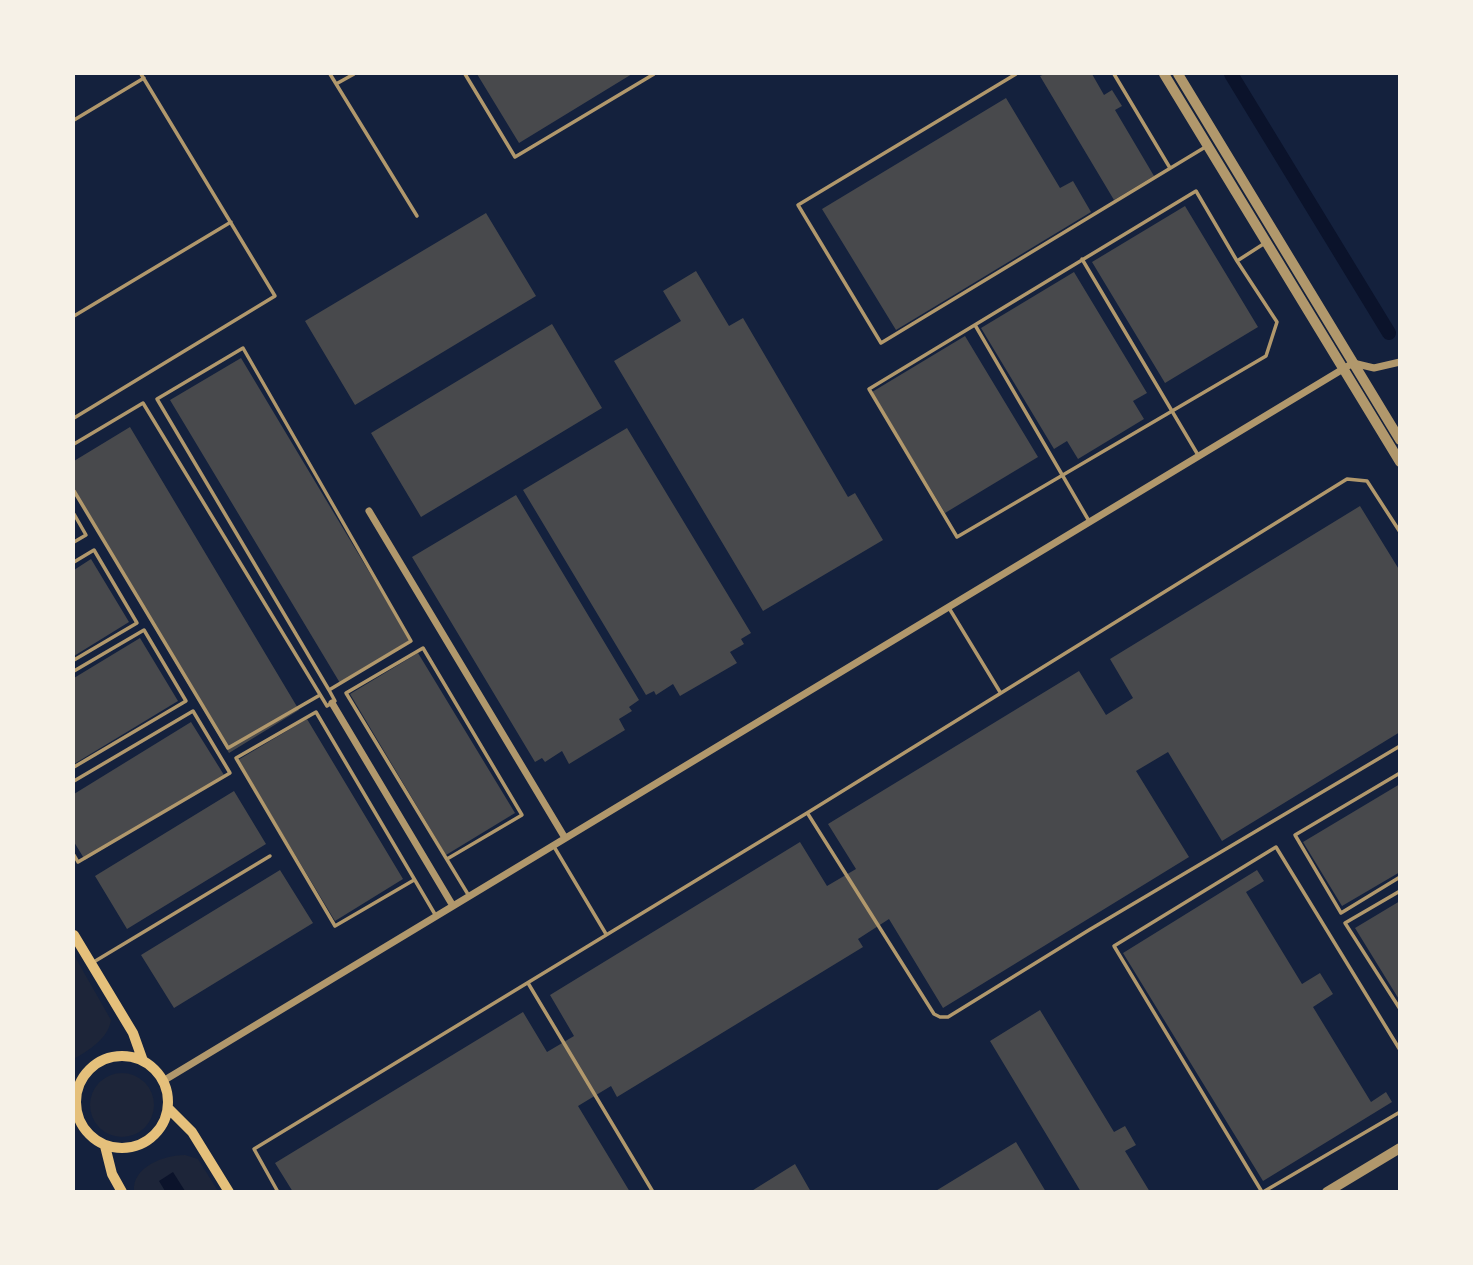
<!DOCTYPE html>
<html>
<head>
<meta charset="utf-8">
<style>
  body { margin:0 }
  #map { position:relative; width:1473px; height:1265px; overflow:hidden; background:#14213d; font-family:Commissioner,sans-serif }
  canvas { display:block }
  .frame { position:absolute; inset:0; border:75px solid #f6f1e7; pointer-events:none }
</style>
</head>
<body>
<div id="map">
<canvas width="1473" height="1265"></canvas>
<div class="frame"></div>
</div>
<script>
const ctx = document.querySelector('canvas').getContext('2d');
ctx.lineJoin = 'round';
function paint(path, color) {
  ctx.fillStyle = color;
  ctx.fill(path, 'evenodd');
}
function trace(path, color, width, dash) {
  ctx.strokeStyle = color;
  ctx.lineWidth = width;
  ctx.lineCap = dash ? 'butt' : 'round';
  ctx.setLineDash(dash || []);
  ctx.stroke(path);
}
const green = new Path2D(`
  M74 955 111 1020C108 1039 89 1050 74 1059Z
  M90 1105a32 32 0 1 1 64 0a32 32 0 1 1-64 0Z
  M185 1155 198 1159 218 1191H134C132 1167 164 1155 185 1155Z`);
const water = new Path2D(`
  M173 1172 185 1191H165L159 1181Z`);
const canal = new Path2D(`
  M1231 74 1389 333`);
const building = new Path2D(`
  M477 74H632L519 143Z
  M1045 74H1092L1104 95 1112 90 1122 106 1115 110 1154 176 1114 200 1040 76Z
  M1006 98 1060 188 1073 181 1091 212 896 330 822 209Z
  M1185 206 1258 327 1165 383 1092 262Z
  M486 213 536 296 355 405 305 321Z
  M696 271 729 326 743 318 848 497 855 493 883 540 763 611 614 361 681 321 663 291Z
  M1074 272 1147 393 1133 401 1144 419 1078 459 1067 441 1054 449 981 328Z
  M552 324 602 408 421 517 371 433Z
  M965 336 1038 457 945 513 872 392Z
  M241 358 410 640 340 683 170 400Z
  M130 427 299 710 229 753 74 493V461Z
  M627 428 751 633 741 639 744 644 730 652 737 663 680 696 673 684 656 695 654 691 646 695 523 490Z
  M516 495 639 700 629 707 632 711 619 719 625 730 569 764 562 751 545 762 542 758 535 762 412 557Z
  M1360 506 1400 571V732L1222 841 1168 752 1136 771 1189 857 943 1008 889 919 858 939 863 947 617 1097 611 1086 578 1106 630 1192H293L275 1163 523 1012 547 1052 574 1036 550 995 800 842 827 886 856 869 828 824 1079 671 1106 715 1133 698 1110 659Z
  M91 559 129 622 74 656V570Z
  M140 638 178 701 74 764V678Z
  M418 653 515 813 446 855 350 694Z
  M307 719 403 879 335 921 238 760Z
  M191 722 224 775 85 860 74 842V794Z
  M1400 784V872L1342 906 1303 842Z
  M234 791 266 844 127 929 95 876Z
  M280 870 313 923 174 1008 141 955Z
  M1257 870 1264 881 1246 892 1302 984 1320 973 1333 994 1313 1007 1371 1102 1386 1092 1392 1102 1263 1181 1123 953Z
  M1400 901V1001L1355 928Z
  M1040 1010 1114 1132 1125 1126 1136 1145 1125 1151 1150 1192H1081L990 1041Z
  M1016 1142 1046 1192H934Z
  M795 1164 811 1192H750Z`);
const service = new Path2D(`
  M330 74 417 216
  M465 74 515 157 654 74
  M1016 74 798 205 881 343 1207 146
  M1114 74 1170 168
  M336 84 354 74
  M74 120 144 78
  M1082 259 1198 455
  M1237 261 1277 322 1266 356 957 537 869 389 1196 191 1237 261 1265 243
  M74 316 231 222
  M975 325 1089 521
  M74 418 275 296 141 74
  M74 444 143 403 327 706 335 701 329 690 157 399 243 348 411 641 329 690
  M74 491 228 748 320 695
  M74 514 86 535 74 542
  M74 562 94 550 137 623 74 660
  M949 608 1000 692
  M74 671 144 630 186 701 74 767
  M1400 773 1295 835 1341 913 1400 877
  M74 781 193 711 230 773 78 862 74 855
  M808 814 934 1014 940 1017H948L1089 930 1400 746
  M553 845 606 934
  M447 859 522 815 423 648 346 693 469 896
  M414 880 335 926 236 758 316 712 436 916
  M1400 891 1345 923 1400 1009
  M92 963 270 856
  M528 983 653 1192
  M278 1192 254 1149 807 813 1347 479 1367 481 1400 532
  M1262 1192 1114 946 1276 847 1400 1050
  M1263 1192 1400 1112`);
const minor = new Path2D(`
  M369 511 565 838
  M332 703 453 906
  M163 1081 1353 363 1374 368 1400 362`);
const tertiary = new Path2D(`
  M1164 74 1400 462
  M1178 74 1400 440
  M1327 1192 1400 1148`);
const secondary = new Path2D(`
  M74 935 133 1033 143 1061
  M76 1102a46 46 0 1 1 92 0a46 46 0 1 1-92 0Z
  M168 1108 192 1132 229 1192
  M105 1146 112 1174 122 1192`);
paint(green, '#1d2539');
paint(water, '#0b132b');
trace(canal, '#0b132b', 14);
paint(building, '#48494c');
trace(service, '#b1986c', 3.5);
trace(minor, '#b1986c', 7);
trace(tertiary, '#b1986c', 10);
trace(secondary, '#e5c07b', 10);
</script>
</body>
</html>
